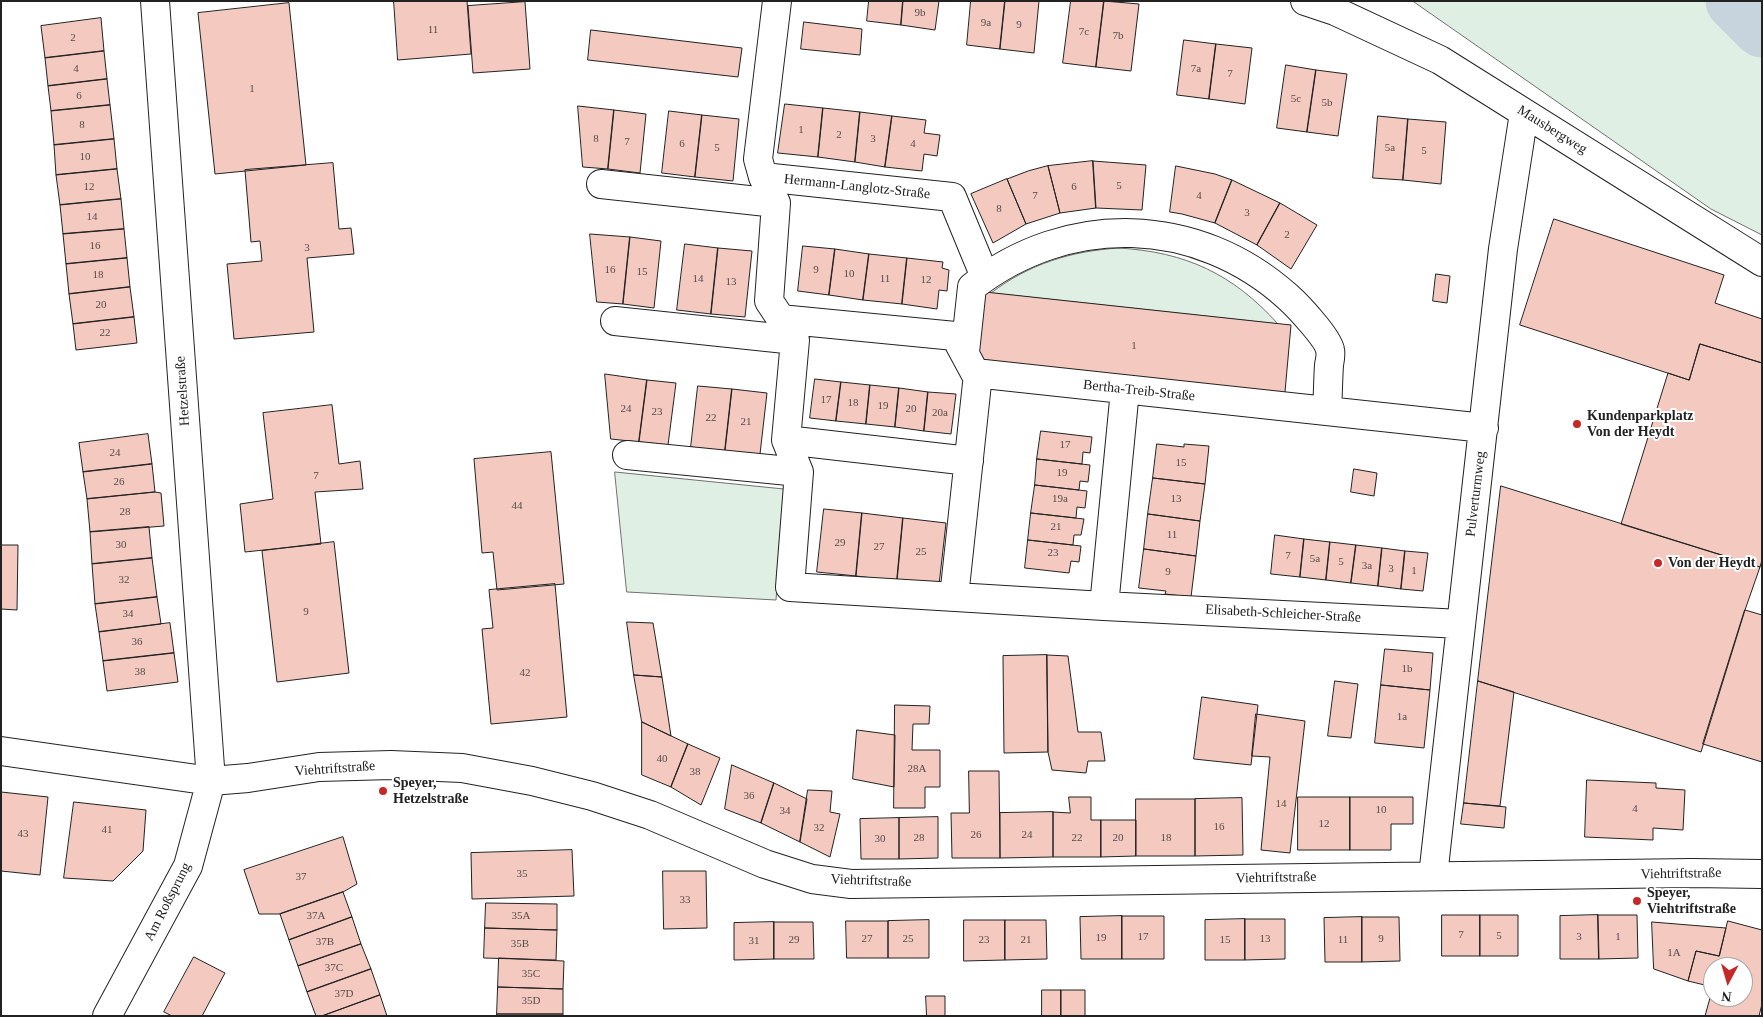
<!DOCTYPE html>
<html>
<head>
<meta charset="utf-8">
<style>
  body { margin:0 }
  #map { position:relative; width:1763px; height:1017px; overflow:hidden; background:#fff; font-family:Georgia,serif }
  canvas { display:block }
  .frame { position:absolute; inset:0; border:2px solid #222; pointer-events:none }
  .north { position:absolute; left:1703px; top:957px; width:50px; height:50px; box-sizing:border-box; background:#fff; border:1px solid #a7a7a7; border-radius:50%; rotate:186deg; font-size:14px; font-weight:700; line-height:20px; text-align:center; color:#222 }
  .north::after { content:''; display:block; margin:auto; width:18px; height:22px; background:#c62828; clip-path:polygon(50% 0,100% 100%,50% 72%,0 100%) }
</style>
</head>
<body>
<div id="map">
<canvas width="1763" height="1017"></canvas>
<div class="frame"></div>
<div class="north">N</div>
</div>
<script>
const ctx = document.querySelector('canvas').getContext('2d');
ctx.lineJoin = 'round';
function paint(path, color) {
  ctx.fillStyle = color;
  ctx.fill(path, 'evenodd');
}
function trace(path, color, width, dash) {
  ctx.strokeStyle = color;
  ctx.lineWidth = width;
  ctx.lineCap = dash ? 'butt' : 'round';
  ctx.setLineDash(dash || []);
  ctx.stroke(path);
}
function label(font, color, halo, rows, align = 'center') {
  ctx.font = font + ' Georgia,serif';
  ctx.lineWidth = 4;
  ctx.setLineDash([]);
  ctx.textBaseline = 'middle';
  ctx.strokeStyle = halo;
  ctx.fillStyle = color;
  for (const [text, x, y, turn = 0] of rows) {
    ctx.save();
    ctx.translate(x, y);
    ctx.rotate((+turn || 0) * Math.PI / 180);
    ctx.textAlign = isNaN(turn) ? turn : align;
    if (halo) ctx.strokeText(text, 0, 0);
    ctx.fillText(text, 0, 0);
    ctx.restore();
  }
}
const green = new Path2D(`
  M1413 1H1759L1762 3V235L1711 209Z
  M1119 248C1186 252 1233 274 1278 324L991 293C1029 264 1071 251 1119 248Z
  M615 472 784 489 776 600 627 592Z`);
const river = new Path2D(`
  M1735 1 1762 28`);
const building = new Path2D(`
  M394 1H467L471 54 398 60Z
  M869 1H903L901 25 867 21Z
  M903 1H939L935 30 901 25Z
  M971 1H1005L1000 49 967 45Z
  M1005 1H1039L1034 53 1000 49Z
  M1071 1H1104L1096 67 1063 63Z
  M1104 1 1139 4 1131 71 1096 67Z
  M525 2 530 69 473 73 468 6Z
  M289 3 306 165 215 174 198 13Z
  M101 18 104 51 45 58 41 26Z
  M804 22 862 29 860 55 801 49Z
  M591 30 742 48 738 77 588 60Z
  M1184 40 1216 44 1209 99 1177 95Z
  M1216 44 1252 48 1245 104 1209 99Z
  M104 51 107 79 48 86 45 58Z
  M1286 65 1316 70 1307 132 1277 128Z
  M1316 70 1347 74 1338 136 1307 132Z
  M107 79 110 105 51 111 48 86Z
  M785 104 823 108 818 157 778 153Z
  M110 105 114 139 54 145 51 111Z
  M578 106 614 110 608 169 583 167Z
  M823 108 860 112 855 162 818 157Z
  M614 110 646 114 640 173 608 169Z
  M669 111 702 115 695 177 662 173Z
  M860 112 892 116 885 167 855 162Z
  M702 115 739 119 733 181 695 177Z
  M892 116 926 120 924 133 940 135 937 156 924 154 922 171 885 167Z
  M1378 116 1408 119 1403 180 1373 178Z
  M1408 119 1446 122 1441 184 1403 180Z
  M114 139 117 169 56 175 54 145Z
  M1093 161 1146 165 1142 210 1096 208Z
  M1093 161 1096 208 1060 213 1048 166Z
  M333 163 339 229 351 228 354 254 307 258 314 332 234 339 227 264 262 261 260 241 251 242 245 170Z
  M1048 166 1060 213 1026 224 1007 179 1028 171Z
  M1176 166 1215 174 1232 180 1215 223 1182 214 1170 212Z
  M117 169 121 199 60 205 56 175Z
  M1007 179 1026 224 993 243 971 194Z
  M1232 180 1280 203 1257 245 1215 223Z
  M121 199 124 229 63 234 60 205Z
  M1280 203 1317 225 1291 269 1257 245Z
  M1554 219 1724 275 1715 303 1762 319V363L1700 344 1689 380 1520 325Z
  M124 229 127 258 66 264 63 234Z
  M590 234 630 237 623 304 597 302Z
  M630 237 661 241 654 308 623 304Z
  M685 244 718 248 711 314 677 310Z
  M803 246 835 249 829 295 798 291Z
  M718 248 752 251 745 317 711 314Z
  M835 249 869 254 863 300 829 295Z
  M869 254 907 258 902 304 863 300Z
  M127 258 130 287 69 294 66 264Z
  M907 258 943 262 942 268 949 270 947 291 939 290 937 309 902 304Z
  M1436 274 1450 276 1447 303 1433 301Z
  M130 287 134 317 73 324 69 294Z
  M985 292 1291 325 1284 403 976 371Z
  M134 317 137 343 76 350 73 324Z
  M1700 344 1762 363V560L1760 567 1621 524 1668 373 1689 380Z
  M605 374 647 380 639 442 611 439Z
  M815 379 841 382 836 421 810 418Z
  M647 380 676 383 668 445 639 442Z
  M841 382 870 385 866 424 836 421Z
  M870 385 899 388 895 427 866 424Z
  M698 386 732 389 725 451 691 447Z
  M899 388 928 392 924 431 895 427Z
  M732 389 767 393 760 454 725 451Z
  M928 392 956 394 951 434 924 431Z
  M332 405 339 464 360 461 363 489 315 492 321 544 245 552 240 504 273 499 263 413Z
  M1041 431 1092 437 1090 453 1083 452 1082 464 1037 459Z
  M148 434 152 464 83 472 79 443Z
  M1157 444 1184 447V444L1209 446 1205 484 1153 478Z
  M551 452 564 584 497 590 493 552 482 553 474 459Z
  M1037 459 1090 465 1088 482 1080 481 1079 490 1035 485Z
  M152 464 155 492 87 499 83 472Z
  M1354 469 1377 473 1374 496 1351 492Z
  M1153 478 1205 484 1200 521 1148 514Z
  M1035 485 1087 491 1085 508 1077 507 1076 518 1031 513Z
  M1501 486 1760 567 1745 610 1701 752 1478 681Z
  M155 492 161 493 164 526 90 532 87 499Z
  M824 509 862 513 856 576 817 572Z
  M862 513 903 518 897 581 856 576Z
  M1031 513 1084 519 1081 535H1074L1073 545 1028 540Z
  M1148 514 1200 521 1196 556 1144 549Z
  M903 518 946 523 939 585 897 581Z
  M149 527 152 558 92 564 90 532Z
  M1275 535 1304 539 1300 577 1271 574Z
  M1304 539 1330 542 1326 580 1300 577Z
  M1028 540 1081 546 1079 562 1071 561 1069 573 1025 568Z
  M334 542 349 673 277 682 262 551Z
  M1330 542 1356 545 1351 583 1326 580Z
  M1 545H18L17 610 1 609Z
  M1356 545 1382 548 1378 586 1351 583Z
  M1382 548 1405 551 1401 589 1378 586Z
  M1144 549 1196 556 1191 597 1165 594 1166 591 1139 588Z
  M1405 551 1428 553 1423 591 1401 589Z
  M152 558 157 597 95 604 92 564Z
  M555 584 567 717 491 724 482 629 493 628 489 590Z
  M157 597 161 624 99 632 95 604Z
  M1745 610 1762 615V762L1703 744Z
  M627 622 653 623 662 677 634 675Z
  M170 623 174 653 103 661 99 632Z
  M1385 649 1433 653 1430 690 1381 685Z
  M174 653 178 682 107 691 103 661Z
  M1047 655 1068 656 1078 732H1101L1105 761H1088L1086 773 1052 770 1048 752Z
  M1047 655 1048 752 1004 753 1003 656Z
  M634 675 662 677 671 736 642 722Z
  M1335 681 1358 684 1351 738 1328 736Z
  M1478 681 1514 692 1500 806 1464 803Z
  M1381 685 1430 690 1424 748 1375 743Z
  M1202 697 1258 705 1251 765 1194 759Z
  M895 705 930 706 929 724H913L912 750H940V787H925V808H894Z
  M1256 714 1305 721 1290 853 1261 850 1270 757 1252 756Z
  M642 722 688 744 671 787 642 775Z
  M857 730 895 735 894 787 853 779Z
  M688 744 720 758 701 805 671 787Z
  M732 765 774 783 761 823 725 809Z
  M969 771H999L1000 858H952L951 813H969Z
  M1587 780 1656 783V788L1685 790 1683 830 1653 828V840L1585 837Z
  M774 783 807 799 800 842 761 823Z
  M808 790 832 791 830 812 840 814 830 857 800 842Z
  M1 792 48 797 40 875 1 871Z
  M1069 797H1091V820H1101V857H1053V812L1070 813Z
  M1298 797H1350V850H1298Z
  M1350 797H1413V824H1391V850H1350Z
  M1242 798 1243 855 1195 856V799Z
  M1136 799H1195V856H1136Z
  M74 802 146 810 143 851 113 881 64 878Z
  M1464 803 1506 807 1504 828 1461 824Z
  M1053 812V857L1000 858V813Z
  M938 817V858L899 859V818Z
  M899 818V859H861L860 819Z
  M1101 820H1136V856L1101 857Z
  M343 837 357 884 343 892 280 914H259L244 870Z
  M572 850 574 896 472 899 471 853Z
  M663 871H706L707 928 664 929Z
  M343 892 352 917 289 940 280 914Z
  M486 903 557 904V930L485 928Z
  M1442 915H1480V956H1442Z
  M1480 915H1518V956H1480Z
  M1598 915H1637L1638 958 1599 959Z
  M1598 915 1599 959H1560V916Z
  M1122 916H1164V959H1122Z
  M1122 916V959H1081L1080 917Z
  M352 917 361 944 298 966 289 940Z
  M1362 917H1399L1400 961 1362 962Z
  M1362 917V962H1325L1324 918Z
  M1245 919H1285V959L1245 960Z
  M1245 919V960H1205V920Z
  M929 920V958H888V921Z
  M964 920H1005V960L964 961Z
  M1005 920H1046L1047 959 1005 960Z
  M846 921H888V958H847Z
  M1728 921 1762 930V1004L1759 1016H1705L1713 987 1688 981 1696 951 1719 956ZM1713 967H1743V997H1713Z
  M774 922H813L814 959H774Z
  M774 922V959L734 960V923Z
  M1652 922 1726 928 1719 956 1696 951 1688 981 1654 969Z
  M485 928 557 930 556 960 484 958Z
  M361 944 371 969 307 992 298 966Z
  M194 957 225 973 202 1016H172L164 1012Z
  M499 958 564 961 563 989 498 987Z
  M371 969 380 995 322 1016H316L307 992Z
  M498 987 563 989V1014H497Z
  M1042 990H1061V1016H1042Z
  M1061 990H1085V1016H1061Z
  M380 995 387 1016H322Z
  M926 996H945V1016H927Z
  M497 1014H563V1016H497Z`);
const minor = new Path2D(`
  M777 1 758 159 763 177 776 203 769 301 795 340 786 440 799 472 790 587 1104 606 1461 624
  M1305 1 1335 11 1440 60 1762 262
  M763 177 952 197 985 277
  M601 184 776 203
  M780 319 955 336 975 373 1484 428
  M615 321 795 340
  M965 352 972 287C1068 212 1197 215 1288 297 1298 306 1328 338 1330 350 1331 354 1330 360 1329 365 1328 380 1328 395 1327 410
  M786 440 969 461
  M627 455 799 472
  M954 597 978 374
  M1104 606 1125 390
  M1 751 211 781 248 778 319 767 391 765 462 768 532 781 592 796 650 815 765 864 812 879 851 884 1692 873 1762 874
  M1433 876 1503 249 1524 113
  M107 1016 188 866 211 781 155 1`);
const markers = [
  [1577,424,5,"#c62828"],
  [1658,563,5,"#c62828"],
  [383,791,5,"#c62828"],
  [1637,901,5,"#c62828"]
];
const numberNames = [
  ["9b",920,13],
  ["9a",986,23],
  ["9",1019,25],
  ["11",433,30],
  ["7c",1084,32],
  ["7b",1118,36],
  ["2",73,38],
  ["4",76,69],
  ["7a",1196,69],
  ["7",1230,74],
  ["1",252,89],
  ["6",79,96],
  ["5c",1296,99],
  ["5b",1327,103],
  ["8",82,125],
  ["1",801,130],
  ["2",839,135],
  ["8",596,139],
  ["3",873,139],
  ["7",627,142],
  ["6",682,144],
  ["4",913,144],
  ["5",717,148],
  ["5a",1390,148],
  ["5",1424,151],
  ["10",85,157],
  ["5",1119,186],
  ["12",89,187],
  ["6",1074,187],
  ["7",1035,196],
  ["4",1199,196],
  ["8",999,209],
  ["3",1247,213],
  ["14",92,217],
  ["2",1287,235],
  ["16",95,246],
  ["3",307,248],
  ["16",610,270],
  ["9",816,270],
  ["15",642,272],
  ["10",849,274],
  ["18",98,275],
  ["14",698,279],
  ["11",885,279],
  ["12",926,280],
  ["13",731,282],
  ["20",101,305],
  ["22",105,333],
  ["1",1134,346],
  ["17",826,400],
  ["18",853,403],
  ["19",883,406],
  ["24",626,409],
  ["20",911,409],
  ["23",657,412],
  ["20a",940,413],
  ["22",711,418],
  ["21",746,422],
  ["17",1065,445],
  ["24",115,453],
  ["15",1181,463],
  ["19",1062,473],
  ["7",316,476],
  ["26",119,482],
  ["19a",1060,499],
  ["13",1176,499],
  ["44",517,506],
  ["28",125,512],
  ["21",1056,527],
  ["11",1172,535],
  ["29",840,543],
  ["30",121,545],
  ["27",879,547],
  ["25",921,552],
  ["23",1053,553],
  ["7",1288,556],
  ["5a",1315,559],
  ["5",1341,562],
  ["3a",1367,566],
  ["3",1391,569],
  ["1",1414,571],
  ["9",1168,572],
  ["32",124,580],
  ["9",306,612],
  ["34",128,614],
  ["36",137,642],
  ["1b",1407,669],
  ["38",140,672],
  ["42",525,673],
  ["1a",1402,717],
  ["40",662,759],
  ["28A",917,769],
  ["38",695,772],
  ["36",749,796],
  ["14",1281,804],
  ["4",1635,809],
  ["10",1381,810],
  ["34",785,811],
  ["12",1324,824],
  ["16",1219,827],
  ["32",819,828],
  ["41",107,830],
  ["43",23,834],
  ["26",976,835],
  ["24",1027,835],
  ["28",919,838],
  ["22",1077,838],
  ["20",1118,838],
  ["18",1166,838],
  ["30",880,839],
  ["35",522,874],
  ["37",301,877],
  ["33",685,900],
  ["37A",316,916],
  ["35A",521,916],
  ["7",1461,935],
  ["5",1499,936],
  ["17",1143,937],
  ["3",1579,937],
  ["1",1618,937],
  ["19",1101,938],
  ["27",867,939],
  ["25",908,939],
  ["13",1265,939],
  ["9",1381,939],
  ["29",794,940],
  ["23",984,940],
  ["21",1026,940],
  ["15",1225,940],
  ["11",1343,940],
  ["31",754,941],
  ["37B",325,942],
  ["35B",520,944],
  ["1A",1674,953],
  ["37C",334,968],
  ["35C",531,974],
  ["37D",344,994],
  ["35D",531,1001]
];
const streetNames = [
  ["Mausbergweg",1552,130,32],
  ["Hermann-Langlotz-Straße",857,187,6],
  ["Hetzelstraße",183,391,-94],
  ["Bertha-Treib-Straße",1139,391,6],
  ["Pulverturmweg",1476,494,-83],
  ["Elisabeth-Schleicher-Straße",1283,614,3],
  ["Viehtriftstraße",335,769,-4],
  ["Viehtriftstraße",1681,874,-1],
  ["Viehtriftstraße",1276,878,-1],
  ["Viehtriftstraße",871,881,2],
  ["Am Roßsprung",168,902,-63]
];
const poiNames = [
  ["Kundenparkplatz",1587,416],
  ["Von der Heydt",1587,432],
  ["Von der Heydt",1668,563],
  ["Speyer,",393,783],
  ["Hetzelstraße",393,799],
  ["Speyer,",1647,893],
  ["Viehtriftstraße",1647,909]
];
paint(green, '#e0efe3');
trace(green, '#6f6f6f', 1);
trace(river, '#c7d3dd', 59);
paint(building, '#f3c9c0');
trace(building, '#222', 1);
trace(minor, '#222', 30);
trace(minor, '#fff', 28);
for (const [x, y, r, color] of markers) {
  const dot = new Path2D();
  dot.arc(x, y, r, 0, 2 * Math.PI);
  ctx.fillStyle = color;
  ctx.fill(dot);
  trace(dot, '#fff', 2);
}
label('11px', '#564c4a', null, numberNames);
label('14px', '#222', '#fff', streetNames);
label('bold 14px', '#222', '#fff', poiNames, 'left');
</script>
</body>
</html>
